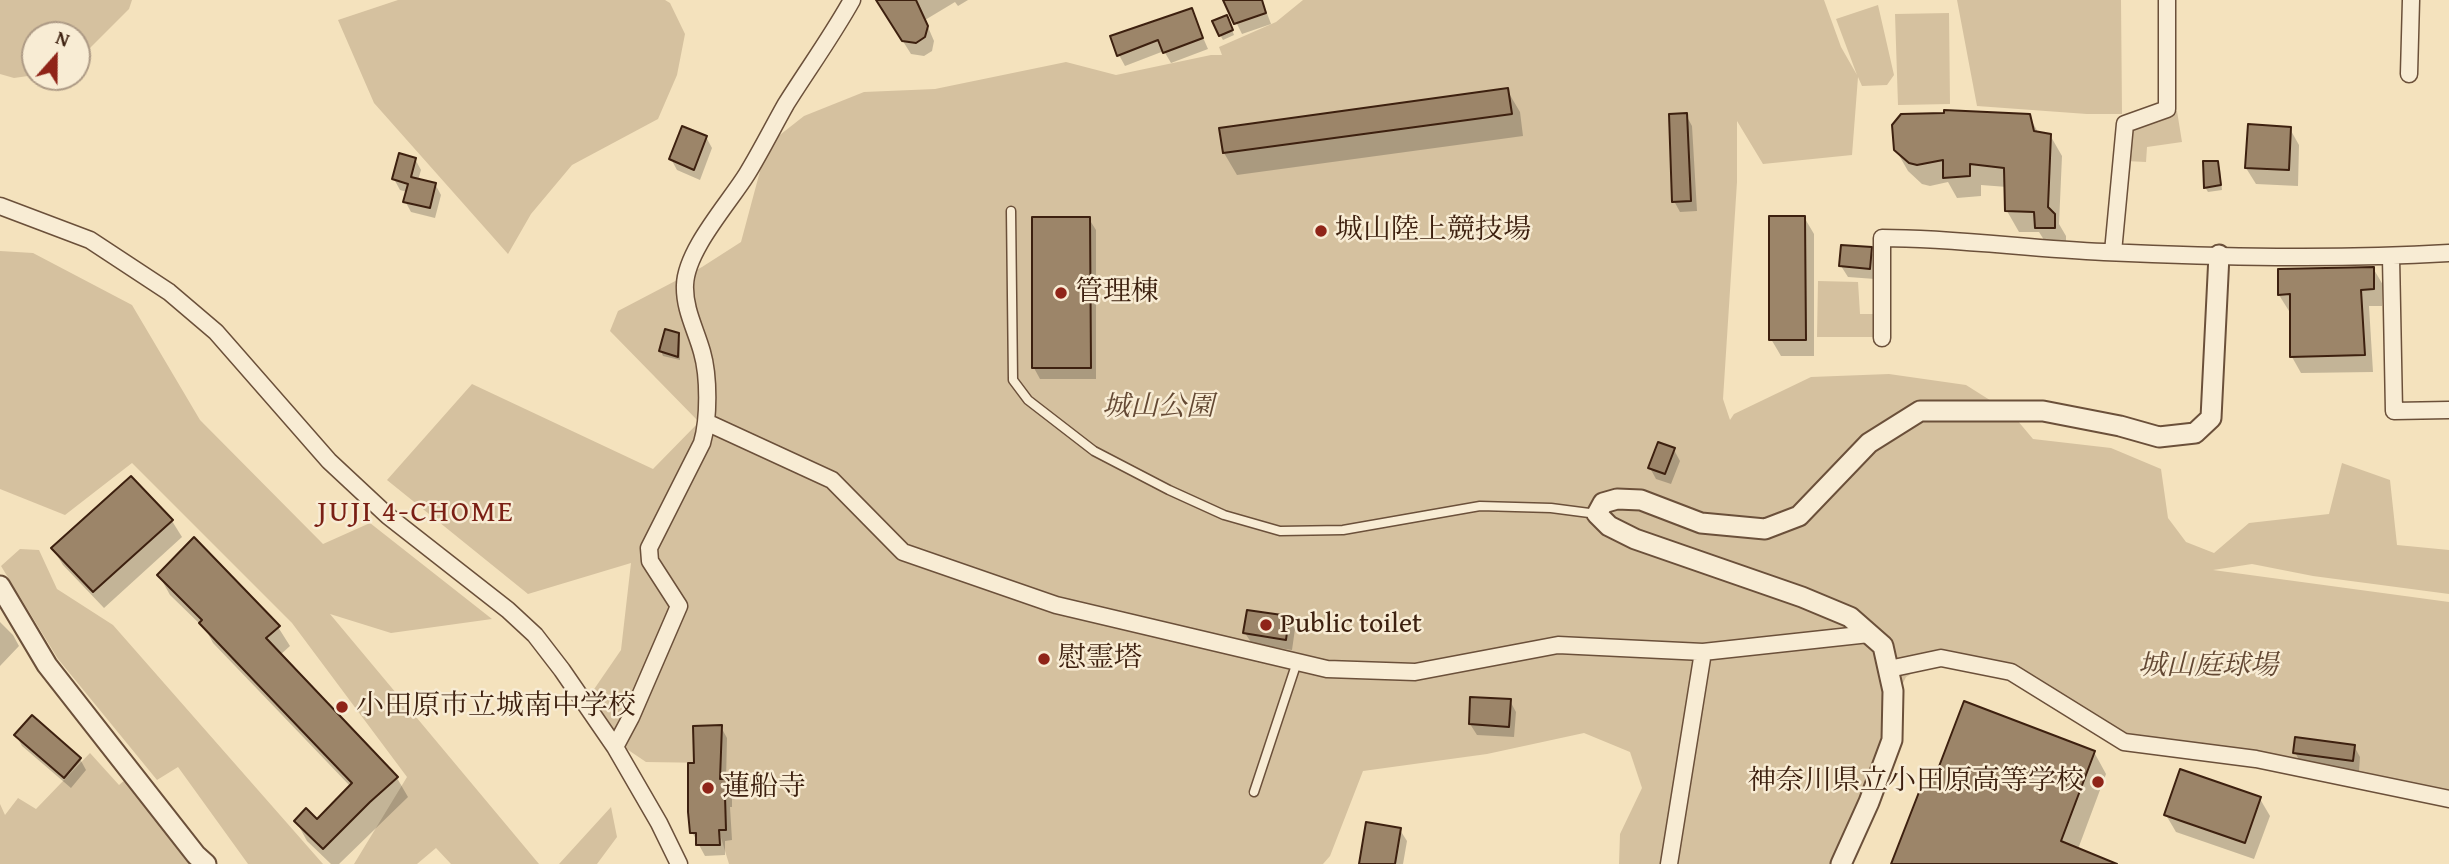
<!DOCTYPE html>
<html>
<head>
<meta charset="utf-8">
<style>
  body { margin:0 }
  #map { position:relative; width:2449px; height:864px; overflow:hidden; background:#f4e2bd; font-family:"Gentium Book Plus",serif }
  canvas { display:block }
  .north { position:absolute; left:21px; top:21px; width:70px; height:70px; box-sizing:border-box; background:#f8ecd4; border:2px solid #ad9a85; border-radius:50%; rotate:21deg; font-size:19px; font-weight:700; line-height:28px; text-align:center; color:#3d200f }
  .north::after { content:''; display:block; margin:auto; width:24px; height:32px; background:#8f2418; clip-path:polygon(50% 0,100% 100%,50% 72%,0 100%) }
</style>
</head>
<body>
<div id="map">
<canvas width="2449" height="864"></canvas>
<div class="north">N</div>
</div>
<script>
const ctx = document.querySelector('canvas').getContext('2d');
ctx.lineJoin = 'round';
function paint(path, color) {
  ctx.fillStyle = color;
  ctx.fill(path, 'evenodd');
}
function trace(path, color, width, dash) {
  ctx.strokeStyle = color;
  ctx.lineWidth = width;
  ctx.lineCap = dash ? 'butt' : 'round';
  ctx.setLineDash(dash || []);
  ctx.stroke(path);
}
function label(font, color, halo, rows, align = 'center') {
  ctx.font = font + ' "Gentium Book Plus","Noto Serif JP",serif';
  ctx.lineWidth = 5;
  ctx.setLineDash([]);
  ctx.textBaseline = 'middle';
  ctx.strokeStyle = halo;
  ctx.fillStyle = color;
  for (const [text, x, y, turn = 0] of rows) {
    ctx.save();
    ctx.translate(x, y);
    ctx.rotate((+turn || 0) * Math.PI / 180);
    ctx.textAlign = isNaN(turn) ? turn : align;
    if (halo) ctx.strokeText(text, 0, 0);
    ctx.fillText(text, 0, 0);
    ctx.restore();
  }
}
const green = new Path2D(`
  M0 0H132L129 9 77 61V35H35V75L14 78 0 74Z
  M398 0H665L670 3 685 34 677 75 658 119 572 165 531 214 508 254 374 103 338 20Z
  M1303 0H1824L1841 47 1857 75 1836 19 1878 5 1894 75 1887 85 1862 86 1858 77 1852 155 1763 164 1737 121V182L1723 399 1730 420 1734 414 1811 377 1889 374 1966 385 2012 414 2033 439 2111 448 2161 469 2168 518 2186 542 2214 553 2249 523 2329 514 2342 463 2390 480 2397 545 2449 550V594L2313 576 2252 564 2213 570 2449 602V794L2127 735 2027 674 1945 653 1906 677 1884 722 1885 727 1874 772 1836 864H1619L1620 834 1642 788 1630 752 1584 733 1487 754 1363 771 1330 856 1323 864H729L712 808 711 763 646 762 606 735 588 698 621 650 631 563 528 594 387 480 472 384 653 469 699 422 610 331 618 311 702 267 741 242 767 145 804 116 864 92 935 89 1066 62 1116 75 1211 55H1222L1219 47 1276 22Z
  M1957 0H2121L2122 114H2087L1977 106Z
  M1949 13 1950 104 1898 105 1895 14Z
  M2177 111 2182 142 2147 147 2146 162 2125 161 2128 127Z
  M0 251 33 253 132 305 200 420 323 544 370 523 492 619 391 633 330 614 539 864H451L436 848 417 864H354L407 777 292 623 132 463 65 515 0 489Z
  M1818 281 1858 282 1860 314H1875L1874 337H1817Z
  M20 549 39 550 57 589 113 625 323 864H248L178 767 157 780 58 659 1 566Z
  M90 753 119 785 126 779 194 864H0V804L5 815 18 798 36 809Z
  M611 807 617 837 597 864H559Z`);
const shadow = new Path2D(`
  M884 0H968L958 6 955 2 925 20 934 41 932 51 924 56 911 54 887 16Z
  M1225 0H1262L1271 24 1242 34Z
  M1191 10 1208 49 1171 63 1164 51 1125 66 1119 55Z
  M1229 22 1234 35 1223 40 1220 35Z
  M1507 90 1520 112 1523 136 1237 175 1224 153Z
  M1686 115 1692 126 1697 211 1680 212 1674 201Z
  M2029 116 2039 134 2050 135 2062 156 2059 224 2066 236V249L2049 248 2039 232H2019L2007 211V187L1981 185V196L1957 198 1948 182 1930 186 1922 184 1908 171 1896 150Z
  M2290 129 2299 145 2298 186 2256 184 2246 168Z
  M706 137 712 148 700 180 677 170 671 159Z
  M415 159 421 170 418 180 435 184 441 195 435 218 411 212 405 201 407 192 400 190 394 179Z
  M2217 163 2220 168 2222 190 2208 192 2205 187Z
  M1804 217 1814 234V356H1781L1771 339Z
  M1089 219 1096 230V379H1040L1034 368Z
  M1870 250 1877 261 1875 279 1848 277 1841 266Z
  M2373 268 2383 285 2382 306H2369L2373 372 2301 373 2292 357 2291 311H2289L2279 295Z
  M677 335 680 340V360L663 356 661 351Z
  M1674 450 1680 461 1671 484 1656 479 1650 468Z
  M172 521 182 537 104 608 63 565 53 549Z
  M159 575 278 627 290 646 280 655 397 778 408 797 339 864H331L307 841 296 821H317L351 787 213 643 206 630 170 595Z
  M1288 618 1295 629 1292 650 1252 644 1245 633Z
  M0 622 13 635 19 646 0 666Z
  M1510 701 1516 712 1514 737 1477 735 1470 724Z
  M721 727 727 738 726 781 732 792V807H730L732 840 725 841V855L705 856 692 832 696 765Z
  M16 735 80 759 86 770 71 788 22 746Z
  M2354 746 2360 757 2359 771 2301 764 2295 752Z
  M2094 752 2106 774 2078 849 2115 864H1893L1931 793Z
  M2260 799 2270 816 2254 859 2176 832 2166 815Z
  M1400 830 1407 841 1403 864H1361Z`);
const building = new Path2D(`
  M876 0H916L928 26 925 37 916 43 902 41Z
  M1223 0H1262L1266 13 1234 24Z
  M1192 8 1203 38 1163 53 1158 40 1117 56 1110 36Z
  M1227 15 1233 30 1219 36 1212 21Z
  M1508 88 1512 114 1223 153 1219 128Z
  M1944 110 2030 114 2034 131 2051 134 2048 207 2055 214V228H2035L2034 212 2005 211 2004 168 1970 164V176L1943 178V160L1917 165 1909 163 1894 150 1892 125 1901 114 1944 113Z
  M1687 113 1691 201 1672 202 1669 114Z
  M2248 124 2291 127 2289 170 2245 168Z
  M682 126 707 136 694 170 669 159Z
  M399 153 416 158 411 177 436 183 430 208 403 202 408 184 392 179Z
  M2203 161H2218L2221 185 2204 188Z
  M1769 216H1805L1806 340H1769Z
  M1032 217H1090L1091 368H1032Z
  M1841 245 1872 247 1870 269 1839 266Z
  M2374 267V289L2361 290 2365 355 2290 357V294L2278 295V269Z
  M665 329 679 333 678 357 659 351Z
  M1658 442 1675 448 1665 474 1648 468Z
  M131 476 173 520 93 592 51 548Z
  M194 537 280 626 266 638 398 777 370 802 323 849 294 821 306 808 317 819 352 783 199 623 202 620 157 575Z
  M1247 610 1289 616 1286 640 1243 633Z
  M1470 697 1511 699 1509 727 1469 724Z
  M1964 701 2095 751 2061 841 2117 864H1891L1921 787 1930 790Z
  M32 715 81 758 64 778 14 735Z
  M722 725 720 779H727V796H725L726 830H719L720 845H696V833H690L688 812V763H694L693 726Z
  M2295 737 2355 745 2353 761 2293 753Z
  M2180 769 2261 797 2245 843 2164 815Z
  M1366 822 1401 828 1395 864H1359Z`);
const service = new Path2D(`
  M1011 211 1013 380 1028 400 1094 451 1169 490 1224 515 1280 531 1343 530 1480 506 1551 508 1597 514
  M1254 792 1297 662`);
const minor = new Path2D(`
  M2409 74 2411 0
  M0 206 90 240 169 292 216 332 329 461 388 516 508 610 535 635 562 670 615 747 659 823 679 864
  M2113 252 2125 124 2167 109V0
  M2391 257 2394 411 2449 410
  M1882 338V238C1956 238 2030 249 2104 252 2219 257 2334 260 2449 253
  M706 422 832 480 903 552 1056 605 1327 669 1415 672 1558 645 1703 652 1869 634
  M1889 669 1941 658 2011 672 2124 742 2256 759 2449 799
  M615 747 631 717 679 606 650 561 649 548 702 443C709 419 709 376 702 352 696 330 684 309 685 285 686 250 729 203 747 174 761 151 773 127 786 104 808 69 832 36 852 0
  M1669 864 1703 652`);
const tertiary = new Path2D(`
  M0 586 47 665 196 855 206 864
  M1841 864 1869 802 1892 740 1893 691 1883 646 1850 617 1802 597 1635 539 1609 526 1597 514 1603 503 1617 499 1641 500 1701 523 1765 529 1799 516 1869 443 1920 411H2043L2120 426 2159 437 2195 433 2211 418 2219 255`);
const markers = [
  [1321,231,7,"#8f2418"],
  [1061,293,7,"#8f2418"],
  [1266,625,7,"#8f2418"],
  [1044,659,7,"#8f2418"],
  [342,707,7,"#8f2418"],
  [2098,782,7,"#8f2418"],
  [708,788,7,"#8f2418"]
];
const poiNames = [
  ["城山陸上競技場",1335,231],
  ["管理棟",1075,293],
  ["Public toilet",1280,625],
  ["慰霊塔",1058,659],
  ["小田原市立城南中学校",356,707],
  ["神奈川県立小田原高等学校",2084,782,"right"],
  ["蓮船寺",722,788]
];
const parkNames = [
  ["城山公園",1158,408],
  ["城山庭球場",2208,667]
];
const neighbourhoodNames = [
  ["JUJI 4-CHOME",416,513]
];
paint(green, '#d5c19f');
paint(shadow, '#0003');
paint(building, '#9c8569');
trace(building, '#3d200f', 2);
trace(service, '#6b503a', 11);
trace(minor, '#6b503a', 19);
trace(tertiary, '#6b503a', 23);
trace(service, '#f8ecd4', 8);
trace(minor, '#f8ecd4', 16);
trace(tertiary, '#f8ecd4', 19);
for (const [x, y, r, color] of markers) {
  const dot = new Path2D();
  dot.arc(x, y, r, 0, 2 * Math.PI);
  ctx.fillStyle = color;
  ctx.fill(dot);
  trace(dot, '#f8ecd4', 2.5);
}
label('28px', '#3d200f', '#f8ecd4', poiNames, 'left');
label('italic 28px', '#634833', '#f8ecd4', parkNames);
ctx.letterSpacing = '2px';
label('30px', '#7a1f14', '#f8ecd4', neighbourhoodNames);
ctx.letterSpacing = '0px';
</script>
</body>
</html>
